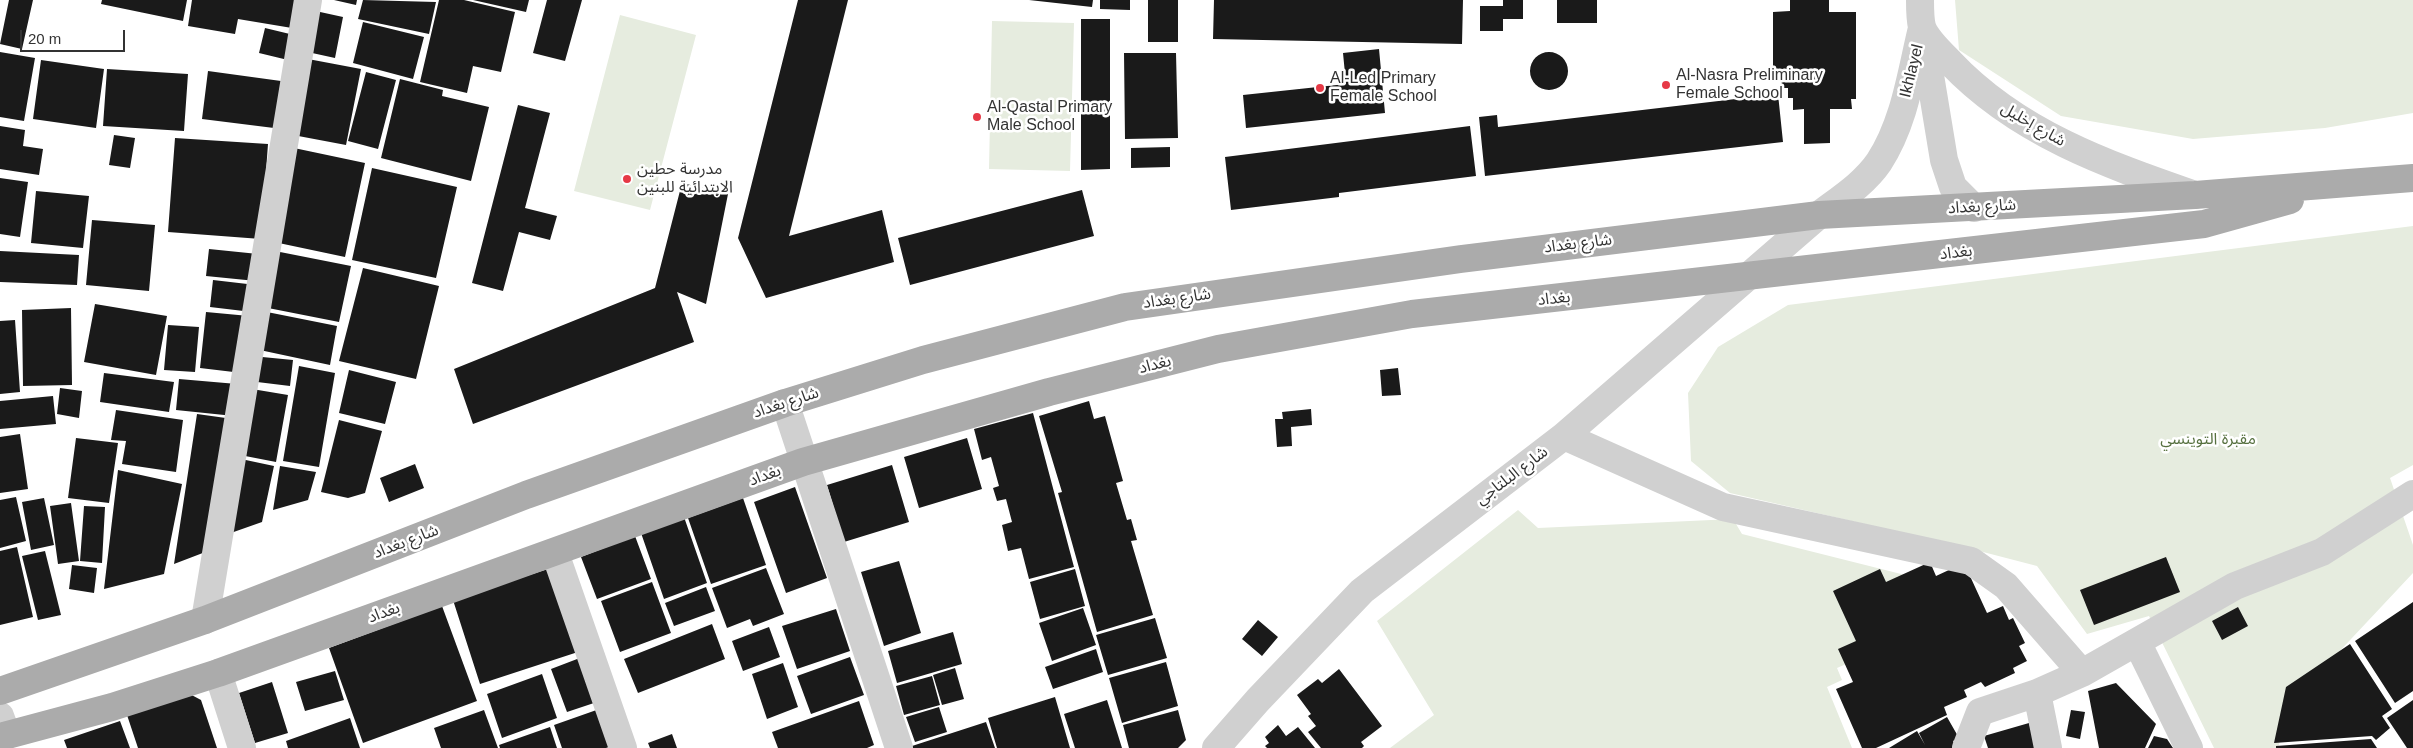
<!DOCTYPE html>
<html>
<head>
<meta charset="utf-8">
<style>
  body { margin:0 }
  #map { position:relative; width:2413px; height:748px; overflow:hidden; background:#fff; font-family:Arial,sans-serif }
  canvas { display:block }
  .scale { position:absolute; left:20px; top:30px; width:105px; height:22px; box-sizing:border-box; border:2px solid #333; border-top:0; padding-left:6px; font-size:15px; line-height:18px; white-space:nowrap; color:#333; -webkit-text-stroke:4px #fff; paint-order:stroke }
</style>
</head>
<body>
<div id="map">
<canvas width="2413" height="748"></canvas>
<div class="scale">20 m</div>
</div>
<script>
const ctx = document.querySelector('canvas').getContext('2d');
ctx.lineJoin = 'round';
function paint(path, color) {
  ctx.fillStyle = color;
  ctx.fill(path, 'evenodd');
}
function trace(path, color, width, dash) {
  ctx.strokeStyle = color;
  ctx.lineWidth = width;
  ctx.lineCap = dash ? 'butt' : 'round';
  ctx.setLineDash(dash || []);
  ctx.stroke(path);
}
function label(font, color, halo, rows, align = 'center') {
  ctx.font = font + ' Arial,"Noto Sans Arabic",sans-serif';
  ctx.lineWidth = 5;
  ctx.setLineDash([]);
  ctx.textBaseline = 'middle';
  ctx.strokeStyle = halo;
  ctx.fillStyle = color;
  for (const [text, x, y, turn = 0] of rows) {
    ctx.save();
    ctx.translate(x, y);
    ctx.rotate((+turn || 0) * Math.PI / 180);
    ctx.textAlign = isNaN(turn) ? turn : align;
    if (halo) ctx.strokeText(text, 0, 0);
    ctx.fillText(text, 0, 0);
    ctx.restore();
  }
}
const green = new Path2D(`
  M1955 0H2413V113L2325 128 2193 139 2061 116 1959 50Z
  M620 15 696 35 650 210 574 191Z
  M992 21 1074 23 1070 171 989 169Z
  M2413 226V465L2390 478 2413 545V573L2290 704 2278 748H2214L2149 616 2087 634 2037 566 1960 546 1730 493 1691 461 1688 393 1718 347 1788 305Z
  M1518 510 1538 528 1733 519 1742 534 1921 579 1874 652 1837 668 1842 680 1827 687 1852 748H1390L1434 715 1377 621Z`);
const building = new Path2D(`
  M9 0H33L22 49 0 44Z
  M102 0H187L183 21 101 4Z
  M192 0H297L292 28 238 19 235 34 188 26Z
  M334 0H357L356 5Z
  M363 0 436 2 429 34 358 19Z
  M439 0H464L515 12 501 72 473 66 467 93 420 82Z
  M473 0H529L526 12Z
  M547 0H582L565 61 533 53Z
  M798 0H848L789 236 882 210 894 262 766 298 738 238Z
  M1029 0H1093L1092 7Z
  M1100 0H1130V10L1100 9Z
  M1148 0H1178V42H1148Z
  M1214 0H1463L1462 44 1213 39Z
  M1503 0H1523V19H1503V31H1480V6H1503Z
  M1557 0H1597V23H1557Z
  M1790 0H1829V12H1856V99H1851L1852 109H1830V143L1804 144V109L1793 110V98H1788V88H1782L1781 73 1773 74V12L1790 11Z
  M311 10 343 17 335 58 303 51Z
  M1081 19H1110V169L1081 170Z
  M363 22 424 37 413 79 353 63Z
  M265 28 294 35 288 60 259 53Z
  M1379 49 1385 113 1246 128 1243 95 1346 84 1343 53Z
  M0 52 35 58 24 121 0 117Z
  M1530 71a19 19 0 1 1 38 0a19 19 0 1 1-38 0Z
  M1124 53H1176L1178 138 1125 139Z
  M308 59 361 69 346 145 293 135Z
  M41 60 104 69 96 128 33 119Z
  M107 69 188 74 184 131 103 126Z
  M208 71 281 81 274 128 202 119Z
  M366 72 396 80 378 149 348 141Z
  M400 79 443 90 442 96 489 107 471 181 381 158Z
  M1778 94 1783 142 1485 176 1479 117 1497 115 1498 127Z
  M518 105 550 113 525 208 557 216 550 240 519 232 503 291 472 283Z
  M0 126 25 130 23 146 43 149 39 175 0 169Z
  M1470 126 1476 176 1339 193V197L1231 210 1225 157Z
  M114 135 135 138 130 168 109 165Z
  M175 138 268 144 261 239 168 232Z
  M1170 147V167L1131 168V148Z
  M294 148 365 163 345 257 274 242Z
  M372 168 457 187 436 278 352 260Z
  M0 178 28 182 20 237 0 234Z
  M682 183 728 194 706 304 677 292 694 342 473 424 454 369 655 288Z
  M1082 190 1094 236 910 285 898 238Z
  M36 191 89 196 83 248 31 243Z
  M92 220 155 225 149 291 86 285Z
  M209 249 258 254 256 281 206 276Z
  M0 251 79 255 77 285 0 282Z
  M275 251 351 266 339 322 263 307Z
  M363 268 439 286 416 379 339 361Z
  M213 280 256 285 252 312 210 307Z
  M95 304 167 316 156 375 84 362Z
  M71 308 72 385 23 386 22 310Z
  M262 311 337 326 330 365 255 349Z
  M206 312 249 316 242 373 200 368Z
  M15 320 20 392 0 394V321Z
  M168 325 199 327 195 372 164 370Z
  M252 356 293 360 290 386 249 381Z
  M299 366 335 373 319 467 283 461Z
  M1398 368 1401 395 1382 396 1380 370Z
  M349 370 396 382 385 424 339 413Z
  M104 373 174 382 169 412 100 402Z
  M179 379 237 384 234 416 176 410Z
  M60 388 82 391 79 418 57 414Z
  M252 389 288 395 276 462 240 455Z
  M53 396 56 424 0 429V401Z
  M1089 401 1094 419 1105 416 1123 481 1116 483 1127 520 1131 519 1137 540 1131 541 1153 615 1097 632 1058 493 1062 492 1039 416Z
  M1311 409 1312 425 1291 427 1292 446 1277 447 1275 419H1283L1282 412Z
  M116 410 183 420 176 472 122 464 126 441 111 440Z
  M1033 413 1074 567 1029 579 1021 548 1008 551 1002 525 1012 522 1006 499 997 501 993 488 999 486 991 457 982 460 974 429Z
  M197 414 233 419 208 551 174 564Z
  M339 420 382 431 365 493 348 498 321 492Z
  M20 434 28 489 0 493V437Z
  M76 438 118 443 109 503 68 498Z
  M967 438 982 489 919 508 904 457Z
  M241 459 274 466 262 522 228 534Z
  M415 464 424 488 389 502 380 478Z
  M892 465 909 522 844 542 827 485Z
  M280 466 316 472 308 500 273 510Z
  M118 470 182 484 164 574 104 589Z
  M795 487 827 578 786 593 754 502Z
  M16 497 26 541 0 548V500Z
  M44 498 54 545 31 550 22 502Z
  M743 498 766 565 711 584 688 518Z
  M71 503 79 561 58 564 50 506Z
  M84 506 105 507 102 563 80 561Z
  M684 517 707 583 664 599 641 533Z
  M635 536 651 579 597 599 581 557Z
  M17 547 33 617 0 625V551Z
  M45 551 61 615 38 620 22 556Z
  M2166 557 2180 592 2094 625 2080 590Z
  M899 561 921 633 884 646 861 572Z
  M1930 562 1936 576 1964 563 1987 613 2003 606 2009 620 2013 618 2025 643 2019 646 2027 661 2013 668 2015 673 1985 687 1981 682 1964 690 1967 697 1944 707 1947 715 1876 748H1862L1836 689 1853 682 1838 649 1856 641 1833 591 1880 569 1886 582Z
  M72 565 97 568 94 593 69 589Z
  M554 567 581 651 480 684 453 600Z
  M766 568 784 614 753 626 750 619 727 628 712 588Z
  M1075 569 1085 606 1040 619 1030 582Z
  M652 582 671 633 620 652 601 601Z
  M706 587 715 611 674 626 665 603Z
  M2413 602V691L2395 703 2355 641Z
  M442 606 477 701 363 743 329 648Z
  M2238 607 2248 626 2222 640 2212 621Z
  M1083 608 1096 645 1052 661 1039 623Z
  M836 609 850 651 797 669 782 626Z
  M1155 618 1167 658 1108 675 1096 635Z
  M1258 620 1278 637 1262 656 1242 639Z
  M712 624 725 659 638 693 624 659Z
  M769 627 780 657 743 671 732 641Z
  M953 632 962 664 897 683 888 651Z
  M2350 644 2392 709 2382 716 2390 728 2376 740 2372 736 2274 743 2286 687Z
  M1096 649 1103 672 1053 689 1045 667Z
  M585 656 600 701 567 712 551 669Z
  M850 657 864 695 811 714 797 676Z
  M1166 662 1178 706 1122 723 1109 678Z
  M783 663 798 707 767 719 752 674Z
  M955 668 964 699 942 705 933 675Z
  M1339 669 1382 726 1361 742 1364 746 1362 748H1321L1308 732 1316 726 1308 716 1311 714 1297 695 1318 679 1322 683Z
  M335 671 344 700 305 711 296 682Z
  M542 674 557 718 502 738 487 694Z
  M932 676 940 705 904 715 896 686Z
  M272 682 288 733 255 743 239 693Z
  M2116 683 2156 724 2145 748H2099L2088 691Z
  M186 692 201 700 217 748H138L126 712Z
  M1055 697 1070 748H997L988 718Z
  M1107 700 1122 748H1075L1064 714Z
  M2413 700V748H2407L2387 718Z
  M859 701 874 745 867 748H778L772 732Z
  M605 707 618 744 606 748H562L554 725Z
  M939 707 947 732 915 742 906 717Z
  M484 710 498 748H441L434 728Z
  M1178 710 1186 740 1178 748H1129L1123 725Z
  M2071 710 2085 712 2080 739 2066 736Z
  M1947 717 1959 738 1953 741 1957 748H1889L1917 731 1925 745 1919 733Z
  M350 718 360 748H288L286 741Z
  M120 721 130 748H67L64 740Z
  M986 722 995 748H912V746Z
  M2029 723 2036 748H1988L1984 736Z
  M1278 725 1286 736 1298 727 1315 748H1267L1265 746 1269 743 1265 737Z
  M550 727 557 748H500L499 745Z
  M672 734 677 748H650L648 743Z
  M2154 736 2167 739 2173 748H2148Z
  M2371 739 2377 748H2276V746Z`);
const minor = new Path2D(`
  M1920 0C1920 8 1920 19 1922 27 1926 39 1941 53 1950 62 2017 133 2106 164 2195 195
  M1924 39 1944 160 1953 187 1974 208
  M785 403 899 748
  M1564 436 1723 507 1971 561 2006 586 2082 673
  M555 553 623 748
  M205 620 308 0
  M2137 642 2189 748
  M218 673 242 748
  M2037 693 2048 748
  M0 716 7 735
  M1216 748 1258 700 1362 591 1564 436 1819 215C1840 199 1864 184 1879 162 1905 122 1911 73 1922 28
  M1966 748 1980 712 2037 693 2082 673 2235 586 2322 552 2413 494`);
const major = new Path2D(`
  M0 691 205 620 526 495 785 403 923 360 1125 307 1461 259 1819 215 2195 195 2413 178
  M0 737 112 707 218 673 803 462 1049 392 1218 349 1412 314 2204 224 2290 200`);
const markers = [
  [1666,85,5,"#e63946"],
  [1320,88,5,"#e63946"],
  [977,117,5,"#e63946"],
  [627,179,5,"#e63946"]
];
const streetNames = [
  ["Ikhlayel",1912,71,-76],
  ["شارع إخليل",2033,125,30],
  ["شارع بغداد",1982,207,-3],
  ["شارع بغداد",1578,244,-7],
  ["بغداد",1956,253,-7],
  ["شارع بغداد",1177,299,-8],
  ["بغداد",1554,299,-6],
  ["بغداد",1155,365,-14],
  ["شارع بغداد",786,403,-18],
  ["بغداد",765,476,-20],
  ["شارع البلتاجي",1512,476,-37],
  ["شارع بغداد",406,542,-21],
  ["بغداد",384,613,-20]
];
const poiNames = [
  ["Al-Nasra Preliminary",1676,76],
  ["Female School",1676,94],
  ["Al-Led Primary",1330,79],
  ["Female School",1330,97],
  ["Al-Qastal Primary",987,108],
  ["Male School",987,126],
  ["مدرسة حطين",637,170],
  ["الابتدائية للبنين",637,188]
];
const parkNames = [
  ["مقبرة التوينسي",2208,440]
];
paint(green, '#e6ecdf');
paint(building, '#1a1a1a');
trace(minor, '#d0d0d0', 28);
trace(major, '#ababab', 28);
for (const [x, y, r, color] of markers) {
  const dot = new Path2D();
  dot.arc(x, y, r, 0, 2 * Math.PI);
  ctx.fillStyle = color;
  ctx.fill(dot);
  trace(dot, '#fff', 2);
}
label('16px', '#333', '#fff', streetNames);
label('16px', '#333', '#fff', poiNames, 'left');
label('16px', '#56703f', '#fff', parkNames);
</script>
</body>
</html>
